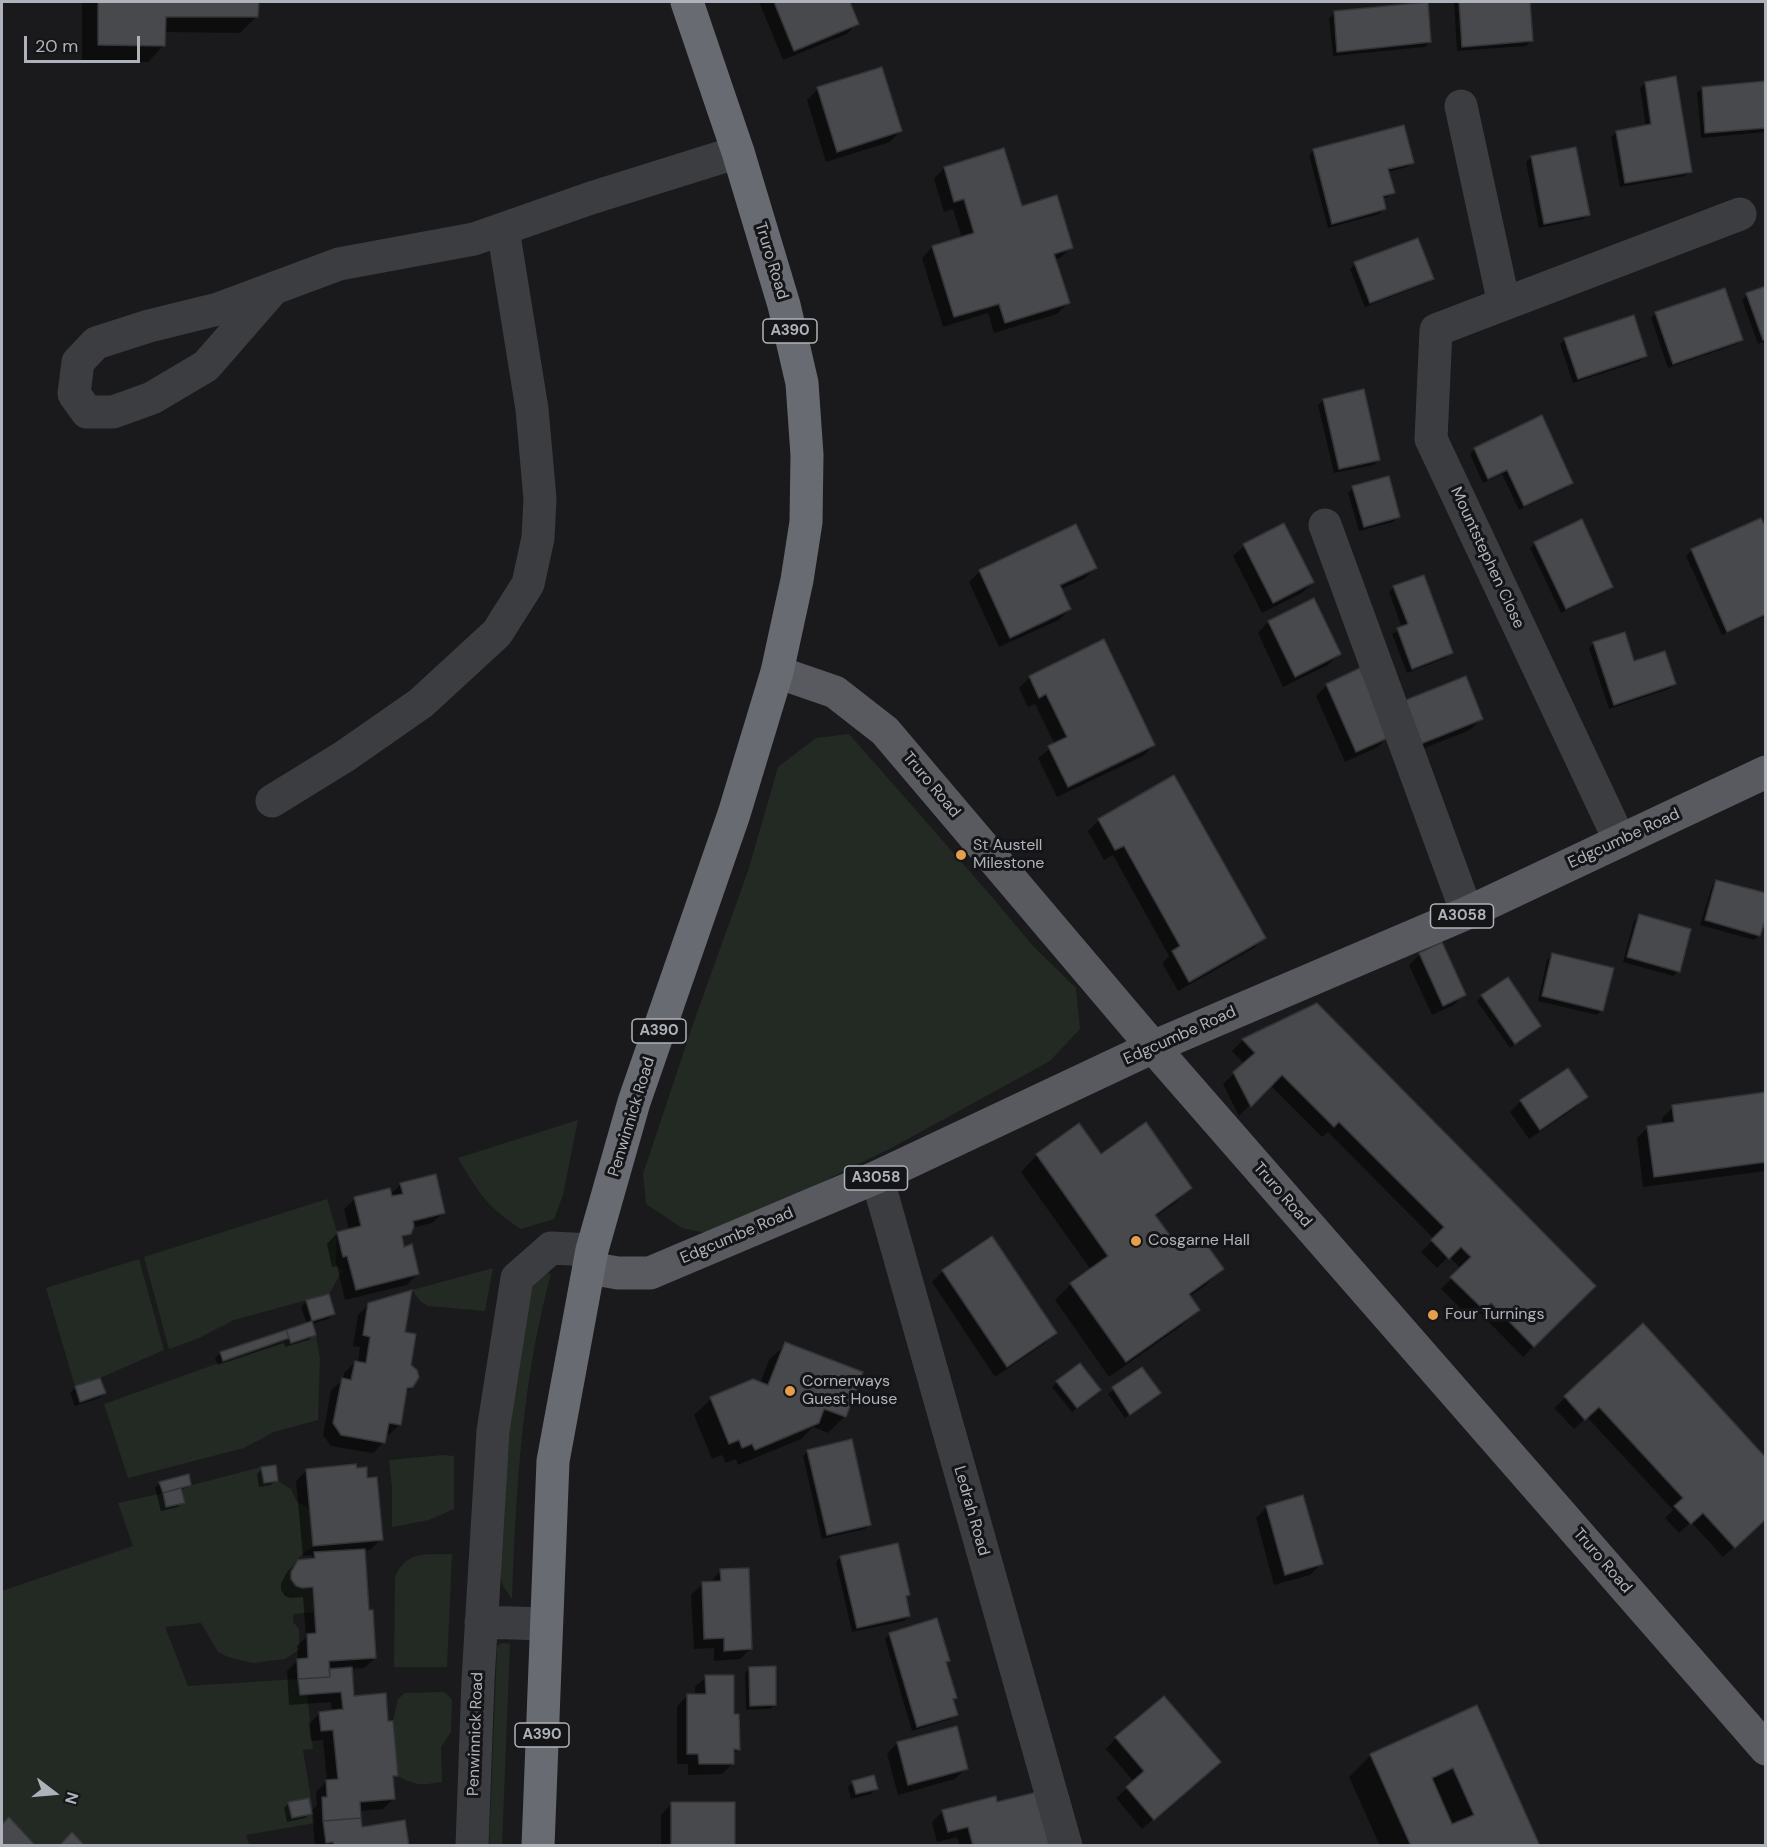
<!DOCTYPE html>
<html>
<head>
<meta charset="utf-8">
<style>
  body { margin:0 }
  #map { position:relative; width:1767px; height:1847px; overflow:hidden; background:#1a1a1c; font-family:"DM Sans",sans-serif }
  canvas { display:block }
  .frame { position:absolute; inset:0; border:3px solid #aeb3bb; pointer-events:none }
  .north { position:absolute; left:24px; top:1763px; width:60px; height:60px; -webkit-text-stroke:4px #151517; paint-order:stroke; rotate:106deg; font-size:16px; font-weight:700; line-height:24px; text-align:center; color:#aeb3bb }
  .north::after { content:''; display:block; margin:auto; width:21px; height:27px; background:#aeb3bb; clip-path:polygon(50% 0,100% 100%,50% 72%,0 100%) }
  .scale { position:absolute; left:24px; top:36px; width:116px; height:27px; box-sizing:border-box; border:3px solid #aeb3bb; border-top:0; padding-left:8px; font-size:18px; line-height:21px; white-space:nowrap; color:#aeb3bb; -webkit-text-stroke:4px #151517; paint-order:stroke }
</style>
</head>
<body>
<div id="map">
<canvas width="1767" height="1847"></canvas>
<div class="frame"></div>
<div class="north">N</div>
<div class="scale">20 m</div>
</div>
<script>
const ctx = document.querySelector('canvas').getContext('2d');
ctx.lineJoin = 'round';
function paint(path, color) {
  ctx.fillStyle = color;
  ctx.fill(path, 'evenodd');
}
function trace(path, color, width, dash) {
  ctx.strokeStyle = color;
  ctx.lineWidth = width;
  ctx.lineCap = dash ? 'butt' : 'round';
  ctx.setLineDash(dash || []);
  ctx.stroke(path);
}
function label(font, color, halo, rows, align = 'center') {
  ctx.font = font + ' "DM Sans",sans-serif';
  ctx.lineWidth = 6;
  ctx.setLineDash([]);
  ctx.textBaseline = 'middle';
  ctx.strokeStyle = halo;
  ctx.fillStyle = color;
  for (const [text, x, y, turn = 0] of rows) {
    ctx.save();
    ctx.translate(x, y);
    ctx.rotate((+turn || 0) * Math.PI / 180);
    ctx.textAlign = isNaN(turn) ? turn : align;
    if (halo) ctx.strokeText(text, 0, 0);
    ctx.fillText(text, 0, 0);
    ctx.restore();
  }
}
const green = new Path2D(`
  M849 734 993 898 1033 946 1076 988 1080 1029 1050 1061 895 1146 715 1235 682 1228 646 1204 643 1174 693 1024 748 871 778 767 816 738Z
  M578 1120 563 1195 554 1219 521 1229C487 1207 478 1192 458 1158Z
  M327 1199 337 1232 336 1265 342 1271 329 1294 234 1320 199 1338 169 1349 144 1257Z
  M139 1259 164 1350 100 1378 75 1386 46 1288Z
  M493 1268 485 1311 428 1306 420 1301 412 1290Z
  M542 1272 551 1274C522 1380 516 1489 512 1599L503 1586 501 1578V1545L509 1422 529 1288Z
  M316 1335 320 1358 318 1420 274 1432 244 1448 128 1478 104 1404 289 1338 291 1343Z
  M443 1455 454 1456V1509L429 1520 392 1527V1488L389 1460Z
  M261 1467 264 1483 278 1481 291 1489 297 1502 307 1507 310 1511 313 1546C308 1550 302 1554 298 1559 283 1576 292 1589 313 1587L315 1612 293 1614V1622L299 1629V1650L285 1659 253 1663 228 1657 218 1652 201 1623 165 1627 188 1686 298 1679 300 1695 307 1694 313 1749 303 1750 315 1823 246 1835 250 1846 85 1845 72 1833 59 1845H36L9 1818 2 1824V1591L133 1546 118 1503 163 1493 166 1507 185 1503 181 1488Z
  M452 1554 447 1667H394L395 1577C406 1550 426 1555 452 1554Z
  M502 1643 510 1644 502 1845 489 1846 497 1646Z
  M444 1692 452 1699 451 1732 441 1747 442 1782C422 1785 415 1786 398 1776L393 1721 398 1699 405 1693Z`);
const shadow = new Path2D(`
  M82 2H257V16L240 33 164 32V45L148 62 82 61Z
  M759 2H849L857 23 847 34 783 60Z
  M1454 2H1528L1531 41 1526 46 1457 51Z
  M1334 13 1430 42 1425 47 1333 56 1329 18Z
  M1645 83 1690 171 1685 176 1620 187 1611 137 1617 132 1646 127 1640 88Z
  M1766 83V132L1701 138 1697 93 1702 88Z
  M818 89 900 131 890 142 826 162 807 100Z
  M1314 150 1412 162 1407 167 1388 172 1393 192 1388 197 1382 199 1384 209 1379 214 1328 228 1309 155Z
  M1531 157 1588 214 1583 219 1539 228 1526 162Z
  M944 168 1021 208 1071 248 1060 258 1055 260 1068 303 1057 314 994 333 988 313 943 327 922 258 932 247 962 238 953 209 944 212 934 179Z
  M1355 264 1432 278 1427 283 1365 307 1350 269Z
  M1766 288V341L1758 344 1742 300 1747 295Z
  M1656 313 1742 339 1737 344 1668 368 1651 318Z
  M1565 339 1645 356 1640 361 1573 383 1560 344Z
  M1323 400 1379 459 1374 465 1334 473 1318 405Z
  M1475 449 1571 483 1566 488 1519 510 1502 474 1483 483 1470 454Z
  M1353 488 1398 517 1393 522 1359 531 1348 493Z
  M1761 520 1766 531V616L1722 635 1686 556 1691 551Z
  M1535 543 1611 587 1606 592 1561 613 1530 548Z
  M1244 546 1313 582 1302 593 1262 613 1233 556Z
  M1095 568 1084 579 1061 589 1070 609 1059 620 999 647 969 582 980 571Z
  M1394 587 1451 653 1446 658 1407 673 1392 634 1402 628 1389 592Z
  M1313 600 1339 654 1328 665 1283 687 1258 633 1268 622Z
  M1594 643 1633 663 1674 684 1669 689 1609 709 1589 648Z
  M1030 677 1154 745 1143 756 1057 797 1038 758 1055 745 1035 704 1028 707 1019 688Z
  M1327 685 1381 718 1481 719 1470 730 1397 759 1388 736 1378 747 1345 762 1316 696Z
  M1174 777 1264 937 1254 948 1178 991 1162 963 1169 956 1113 855 1104 860 1088 831 1099 820Z
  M1717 881 1759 935 1754 940 1700 925 1712 886Z
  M1639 916 1678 971 1673 976 1623 962 1634 921Z
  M1420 954 1464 994 1454 1005 1432 1015 1409 965Z
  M1552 955 1602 1010 1597 1015 1538 1001 1547 960Z
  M1482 996 1539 1026 1510 1048 1477 1001Z
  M1317 1005 1594 1286 1523 1357 1480 1313 1472 1320 1441 1289 1461 1269 1449 1256 1437 1268 1421 1252 1434 1239 1328 1132 1322 1137 1270 1085 1239 1116 1223 1084 1244 1064 1232 1051 1243 1040Z
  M1766 1094V1171L1643 1187 1637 1138 1648 1127 1663 1125 1662 1118 1673 1107Z
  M1586 1097 1575 1108 1529 1139 1510 1112 1521 1101Z
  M1037 1155 1101 1156 1190 1188 1174 1204 1155 1217 1179 1250 1222 1269 1206 1285 1189 1297 1198 1310 1181 1326 1109 1377 1055 1300 1071 1284 1091 1270 1021 1172Z
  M401 1184 443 1213 432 1223 411 1228 401 1241 403 1248 417 1274 407 1285 345 1300 337 1266 332 1267 327 1244 337 1233 349 1230 344 1209 355 1199 390 1195Z
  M991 1239 1055 1333 1044 1344 995 1377 932 1282 943 1271Z
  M328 1296 334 1314 328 1319 311 1324 314 1335 309 1340 285 1347 284 1343 218 1365 215 1358 220 1353 307 1324 301 1307 306 1302Z
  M369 1304 403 1334 412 1386 405 1393 399 1425 389 1435H385L384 1442 373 1453 331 1446 323 1435 331 1390 343 1380 344 1373 355 1362 358 1363 360 1347 353 1346 358 1315Z
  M1643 1326 1766 1518 1723 1557 1691 1522 1679 1533 1665 1518 1673 1510 1587 1417 1574 1429 1554 1408Z
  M786 1344 845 1416 828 1433 813 1427 801 1439 738 1465 736 1459 726 1463 722 1455 712 1459 694 1415 711 1399 753 1381 760 1384 769 1360Z
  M1142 1369 1159 1393 1125 1418 1108 1394Z
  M99 1380 104 1393 99 1398 75 1406 70 1393 75 1388Z
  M1057 1382 1094 1395 1072 1412 1052 1387Z
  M808 1451 870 1524 865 1529 822 1539 803 1456Z
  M262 1469 276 1480 271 1485 259 1487 257 1474Z
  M307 1470 366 1480 381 1539 370 1550 363 1551 367 1612 375 1658 364 1668 350 1669 353 1698 387 1723 396 1775 392 1780 394 1798 383 1809 359 1811 361 1828 407 1846H315L312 1812 305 1818 287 1822 284 1808 289 1803 310 1812 317 1805 316 1792 327 1781 323 1740 311 1741 309 1724 320 1713 332 1712 331 1702 289 1705 287 1671 298 1660 297 1646 306 1637 303 1597 290 1598 285 1596 281 1590V1584L287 1572 298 1561 308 1560 313 1555 303 1556 296 1481Z
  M160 1483 190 1485 180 1491 183 1502 178 1507 161 1511 155 1488Z
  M1267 1507 1321 1564 1310 1575 1274 1585 1256 1518Z
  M841 1557 908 1594 905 1598 909 1616 904 1621 852 1632 836 1562Z
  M721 1570 751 1648 740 1659 714 1661V1648L694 1649 691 1595 702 1584 710 1583Z
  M890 1634 948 1660 945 1663 955 1697 952 1701 956 1714 951 1719 912 1731 885 1639Z
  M750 1668 775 1704 770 1709 746 1710 745 1673Z
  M706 1677 732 1716 738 1749 733 1755V1763L722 1774 688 1775V1764H677V1706L688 1695 695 1696V1687Z
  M1476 1707 1539 1846H1380L1349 1777 1371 1755Z
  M1116 1738 1208 1773 1142 1829 1116 1798 1134 1782 1106 1749Z
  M897 1743 966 1768 955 1779 898 1795 887 1754Z
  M853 1782 876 1789 871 1794 851 1799 848 1787Z
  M671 1804 734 1846H661V1815Z
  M996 1804 1050 1846H960L957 1837 937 1842 932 1822 943 1811Z`);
const building = new Path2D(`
  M98 2H259L258 17H166L165 46 98 45Z
  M774 2H850L859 24 794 51Z
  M1428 2 1431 42 1337 52 1334 11Z
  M1459 2H1530L1533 41 1462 47Z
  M882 67 902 131 837 152 817 87Z
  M1676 76 1692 172 1625 183 1616 131 1651 124 1645 82Z
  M1766 81V128L1705 133 1702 87Z
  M1404 125 1414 163 1388 169 1395 193 1383 196 1386 209 1332 224 1313 149Z
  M1576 147 1590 215 1544 224 1531 156Z
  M1004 148 1022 206 1057 195 1073 248 1054 254 1070 303 1005 323 999 304 954 317 932 246 974 233 964 199 954 202 944 167Z
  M1418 238 1434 279 1370 303 1354 262Z
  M1766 286V339L1763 340 1746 293Z
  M1725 288 1743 340 1673 364 1655 312Z
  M1634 315 1647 356 1578 379 1564 338Z
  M1364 389 1380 460 1339 469 1323 399Z
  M1542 415 1573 483 1524 506 1507 470 1488 479 1474 448Z
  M1389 476 1400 517 1364 527 1352 486Z
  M1761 518 1766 528V614L1727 632 1691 549Z
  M1582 519 1613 587 1566 609 1534 542Z
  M1284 523 1314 582 1273 603 1243 544Z
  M1076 524 1097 568 1060 585 1071 609 1010 638 979 570Z
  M1424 575 1453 653 1412 669 1397 628 1408 624 1393 586Z
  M1314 598 1341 654 1295 677 1268 621Z
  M1625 632 1634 661 1665 651 1676 684 1614 705 1593 642Z
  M1104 639 1155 745 1068 787 1048 746 1067 737 1046 694 1039 698 1029 676Z
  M1360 668 1390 737 1356 752 1326 684Z
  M1466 676 1483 719 1408 749 1391 706Z
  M1174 775 1266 938 1189 982 1172 951 1180 946 1124 846 1115 850 1098 819Z
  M1716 880 1766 893V918L1760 936 1705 920Z
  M1639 914 1691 929 1680 972 1627 957Z
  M1442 942 1466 995 1443 1006 1419 953Z
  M1552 953 1614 968 1603 1011 1542 996Z
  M1508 977 1541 1026 1515 1044 1481 995Z
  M1317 1003 1596 1286 1534 1347 1491 1303 1484 1310 1450 1277 1471 1257 1461 1247 1449 1259 1431 1240 1444 1227 1339 1122 1334 1127 1282 1075 1251 1107 1233 1072 1255 1053 1242 1039Z
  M1568 1068 1588 1097 1540 1130 1520 1100Z
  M1766 1092V1162L1654 1177 1647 1126 1674 1122 1672 1105Z
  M1146 1122 1192 1188 1155 1215 1179 1248 1199 1234 1224 1269 1189 1294 1200 1310 1126 1362 1070 1283 1108 1256 1036 1154 1079 1123 1101 1154Z
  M436 1174 445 1213 413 1221 414 1226 411 1234 402 1236 404 1247 412 1244 419 1274 356 1290 347 1256 343 1257 337 1232 361 1226 354 1197 390 1188 392 1196 403 1194 400 1183Z
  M992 1236 1057 1333 1007 1367 942 1270Z
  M412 1290 405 1332 416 1334 411 1365 417 1370 419 1377 413 1387 407 1388 401 1425 389 1423 385 1443 341 1435 333 1423 342 1378 351 1380 355 1361 366 1363 370 1337 363 1335 368 1303Z
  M329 1294 335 1314 312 1321 306 1300Z
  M312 1321 316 1335 291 1343 286 1330Z
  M1643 1323 1766 1458V1519L1735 1548 1703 1513 1691 1524 1674 1506 1683 1498 1599 1407 1585 1420 1564 1396Z
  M286 1330 289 1338 223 1361 220 1352Z
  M785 1342 863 1372 846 1417 824 1409 819 1423 755 1450 752 1444 742 1448 739 1440 729 1444 710 1397 753 1379 768 1385Z
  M1080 1363 1101 1390 1077 1408 1056 1381Z
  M1142 1367 1161 1393 1130 1415 1112 1387Z
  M100 1378 106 1393 80 1402 75 1386Z
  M852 1439 871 1525 827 1535 807 1450Z
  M356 1464 357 1468 367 1467V1478L377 1477 383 1540 313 1546 306 1469Z
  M276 1465 278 1481 264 1483 261 1467Z
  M189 1474 191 1485 163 1493 159 1482Z
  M181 1488 185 1503 166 1507 163 1493Z
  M1303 1495 1323 1564 1285 1575 1266 1506Z
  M898 1543 910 1595 906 1596 910 1616 857 1628 840 1556Z
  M365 1549 369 1610H373L376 1658 329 1661 330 1677 298 1679 297 1659 308 1658 307 1634 316 1633 313 1587 302 1588 296 1586 291 1579V1572L298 1560 315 1558 314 1552Z
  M749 1568 752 1649 724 1651V1638L704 1639 702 1582 721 1581 720 1569Z
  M937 1618 950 1661 946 1662 957 1698 953 1699 958 1715 917 1727 889 1633Z
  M776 1666V1705L750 1706 749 1667Z
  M352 1667 354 1696 386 1693 388 1721H393L398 1776H393L395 1799 360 1802 361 1818 323 1821 322 1797H327L326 1780 338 1779 333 1730 321 1731 319 1712 343 1709 341 1692 300 1695 298 1679 330 1677 329 1669Z
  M705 1675H734V1714H739L740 1750 734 1749V1764H699L698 1754H687V1694H706Z
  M1164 1696 1221 1762 1154 1820 1126 1787 1144 1771 1115 1737Z
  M1477 1705 1540 1846H1411L1370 1754ZM1453 1768 1474 1815 1452 1824 1432 1778Z
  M957 1726 968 1769 908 1785 897 1742Z
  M874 1775 878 1789 856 1794 852 1781Z
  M1037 1792 1051 1846H973L968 1827 948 1832 942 1810 996 1796 997 1802Z
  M309 1798 312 1814 292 1818 288 1802Z
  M671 1802H735V1846H671Z
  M9 1817 36 1846H2V1824Z
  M361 1818 362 1827 405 1820 409 1846H334L333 1842 326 1843 323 1821Z
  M72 1832 85 1846H59Z`);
const minor = new Path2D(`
  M1461 106 1504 304
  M274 288 206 366 152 398 113 412H87L74 394 78 362 96 343 149 326 218 309 339 264 474 239 591 198 738 152
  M1325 525 1467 913
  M272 801 345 756 421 703 497 633 528 584 538 538 540 499 532 409 503 229
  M1620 841 1431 439 1436 330 1740 214
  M877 1177 1066 1846
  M481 1622 546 1624
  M472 1846 478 1680 493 1431 517 1278 551 1248 592 1250`);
const major = new Path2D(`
  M777 672 835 692 885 731 1153 1047 1766 1749
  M589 1268 618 1273H650L877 1177 1153 1047 1467 913 1766 772`);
const highway = new Path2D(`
  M538 1846 553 1461 592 1250 634 1102 734 814 777 672 797 580 806 522 807 455 802 383 784 305 738 152 687 2`);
const markers = [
  [961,855,6,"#e59e49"],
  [1136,1241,6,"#e59e49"],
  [1433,1315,6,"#e59e49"],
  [790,1391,6,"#e59e49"]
];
const shields = [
  [790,331,54],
  [1462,916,63],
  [659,1031,54],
  [876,1178,63],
  [542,1735,54]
];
const shieldNames = [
  ["A390",790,331],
  ["A3058",1462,916],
  ["A390",659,1031],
  ["A3058",876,1178],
  ["A390",542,1735]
];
const streetNames = [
  ["Truro Road",771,261,73],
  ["Mountstephen Close",1487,558,65],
  ["Truro Road",931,785,50],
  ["Edgcumbe Road",1624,839,-25],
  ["Edgcumbe Road",1180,1036,-24],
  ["Penwinnick Road",632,1117,-73],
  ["Truro Road",1282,1195,49],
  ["Edgcumbe Road",737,1236,-23],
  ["Ledrah Road",971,1511,74],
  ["Truro Road",1602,1561,49],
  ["Penwinnick Road",476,1734,-88]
];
const poiNames = [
  ["St Austell",973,846],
  ["Milestone",973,864],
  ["Cosgarne Hall",1148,1241],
  ["Four Turnings",1445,1315],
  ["Cornerways",802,1382],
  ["Guest House",802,1400]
];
paint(green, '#222a23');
paint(shadow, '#0007');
paint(building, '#47494c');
trace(building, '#343538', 1.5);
trace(minor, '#3c3d41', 33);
trace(major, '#585a60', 33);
trace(highway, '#686c72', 33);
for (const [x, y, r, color] of markers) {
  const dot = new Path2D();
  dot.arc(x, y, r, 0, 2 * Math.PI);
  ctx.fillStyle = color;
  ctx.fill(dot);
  trace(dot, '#151517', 2);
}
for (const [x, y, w] of shields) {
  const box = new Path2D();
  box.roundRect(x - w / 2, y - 12, w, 24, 4.5);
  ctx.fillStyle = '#151517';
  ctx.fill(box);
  trace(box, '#aeb3bb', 1.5);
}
label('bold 15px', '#aeb3bb', null, shieldNames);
label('16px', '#aeb3bb', '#151517', streetNames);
label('16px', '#aeb3bb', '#151517', poiNames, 'left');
</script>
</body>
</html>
